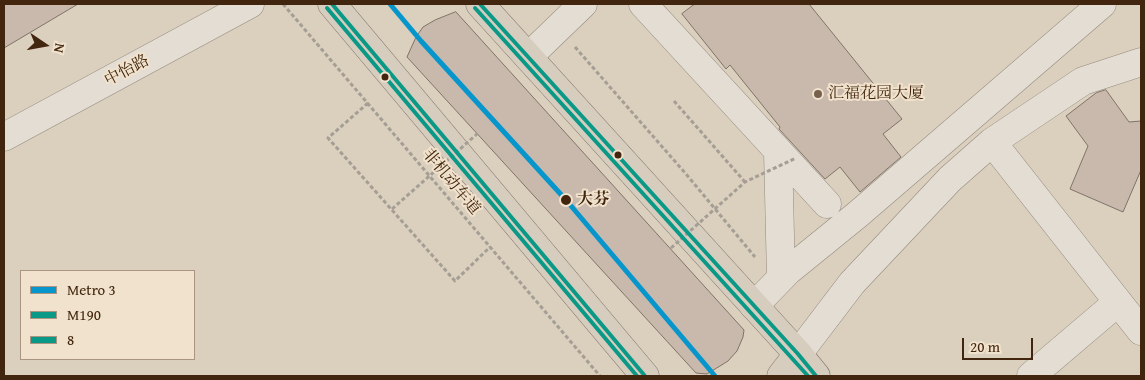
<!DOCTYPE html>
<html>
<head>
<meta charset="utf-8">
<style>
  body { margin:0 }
  #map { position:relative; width:1145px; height:380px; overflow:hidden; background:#dbd0be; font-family:"Gentium Book Plus",serif }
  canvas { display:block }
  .frame { position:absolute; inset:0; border:5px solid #42250e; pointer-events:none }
  .legend { position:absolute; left:20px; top:270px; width:175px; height:90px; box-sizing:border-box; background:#f0e2cc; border:1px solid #aa9680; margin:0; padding:6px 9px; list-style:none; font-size:15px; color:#42250e }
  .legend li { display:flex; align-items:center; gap:10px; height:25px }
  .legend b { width:25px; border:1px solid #aa9680 }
  .north { position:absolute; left:20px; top:20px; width:50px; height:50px; -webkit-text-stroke:4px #f0e2cc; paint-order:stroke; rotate:102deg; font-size:14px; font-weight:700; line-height:20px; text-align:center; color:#42250e }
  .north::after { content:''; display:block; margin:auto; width:18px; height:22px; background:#42250e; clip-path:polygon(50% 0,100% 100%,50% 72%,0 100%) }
  .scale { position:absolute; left:962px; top:338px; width:71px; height:22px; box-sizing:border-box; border:2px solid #42250e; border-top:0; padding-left:6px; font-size:15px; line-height:18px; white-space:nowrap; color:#42250e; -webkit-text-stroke:4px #f0e2cc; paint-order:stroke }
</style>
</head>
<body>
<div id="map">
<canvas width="1145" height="380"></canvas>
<div class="frame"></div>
<ul class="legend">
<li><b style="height:6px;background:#0796cc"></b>Metro 3</li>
<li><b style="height:6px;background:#0b9987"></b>M190</li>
<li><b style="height:6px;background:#0b9987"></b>8</li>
</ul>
<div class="north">N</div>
<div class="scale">20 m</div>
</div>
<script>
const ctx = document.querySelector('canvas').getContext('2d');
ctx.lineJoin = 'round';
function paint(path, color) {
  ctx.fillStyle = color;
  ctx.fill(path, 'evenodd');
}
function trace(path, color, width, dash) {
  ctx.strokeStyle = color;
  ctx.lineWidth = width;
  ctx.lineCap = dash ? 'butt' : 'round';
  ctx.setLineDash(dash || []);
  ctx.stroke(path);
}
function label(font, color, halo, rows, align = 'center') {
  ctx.font = font + ' "Gentium Book Plus","Noto Serif SC",serif';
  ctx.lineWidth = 4;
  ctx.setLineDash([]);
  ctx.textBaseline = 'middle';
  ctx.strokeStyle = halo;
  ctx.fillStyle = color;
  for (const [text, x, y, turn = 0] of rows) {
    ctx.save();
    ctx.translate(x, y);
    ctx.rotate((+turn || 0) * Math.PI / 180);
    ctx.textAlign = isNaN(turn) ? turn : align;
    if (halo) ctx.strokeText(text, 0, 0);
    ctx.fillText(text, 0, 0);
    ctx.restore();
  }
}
const building = new Path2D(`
  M4 4H78L4 48Z
  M695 4H809L902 119 883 134 901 157 860 192 840 167 825 179 779 129 780 127 730 65 726 69 682 14Z
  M456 12 744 330 743 337 737 351 728 361 707 374 696 373 407 57 416 37 423 27 435 20Z
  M1106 90 1129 122 1141 121V170L1123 212 1070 189 1088 146 1066 116 1096 93Z`);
const path = new Path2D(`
  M283 4 600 376
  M575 47 686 174 755 257
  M674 101 745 182
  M368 103 328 138 455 281 490 247`);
const minor = new Path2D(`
  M643 4 827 204
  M528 57 583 4
  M4 137 250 4
  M992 142 1141 331
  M778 151 781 278
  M754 306 788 271 857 215 1102 4
  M798 354 852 283 950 179 992 142 1083 81 1141 62
  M1031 376 1118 302`);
const major = new Path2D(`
  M781 376 798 354`);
const highway = new Path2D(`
  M332 4 645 376
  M480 4 798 354 816 376`);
const pathBridge = new Path2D(`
  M392 209 477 134
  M671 248 745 182 796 158`);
const bus1 = new Path2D(`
  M332 4 645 376
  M480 4 798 354 816 376`);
const bus2 = new Path2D(`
  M327 8 637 376
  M475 8 808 376`);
const metro1 = new Path2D(`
  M390 4 421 41 566 200 715 376`);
const markers = [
  [385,77,4.5,"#42250e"],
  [818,94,5,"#78614c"],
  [618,155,4.5,"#42250e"],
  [566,200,6,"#42250e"]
];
const streetNames = [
  ["中怡路",127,71,-28],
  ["非机动车道",451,182,50]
];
const poiNames = [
  ["汇福花园大厦",828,94]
];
const stopNames = [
  ["大芬",577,200]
];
paint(building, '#c9b9ad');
trace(building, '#7e7367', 1);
trace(minor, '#958a7d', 29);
trace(major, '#7e7367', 29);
trace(highway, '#7e7367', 29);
trace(path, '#a59e95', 3, [4, 2.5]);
trace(minor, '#e3ddd4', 28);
trace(major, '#d7cdbf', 28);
trace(highway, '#d7cdbf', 28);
trace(pathBridge, '#a59e95', 3, [4, 2.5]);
trace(bus1, '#0b9987', 4);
trace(bus2, '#0b9987', 4);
trace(metro1, '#0796cc', 5);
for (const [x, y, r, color] of markers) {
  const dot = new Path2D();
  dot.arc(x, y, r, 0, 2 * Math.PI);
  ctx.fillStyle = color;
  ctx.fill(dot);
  trace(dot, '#f0e2cc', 2);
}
label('16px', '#42250e', '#f0e2cc', streetNames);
label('16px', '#42250e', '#f0e2cc', poiNames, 'left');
label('bold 16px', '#42250e', '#f0e2cc', stopNames, 'left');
</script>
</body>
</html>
